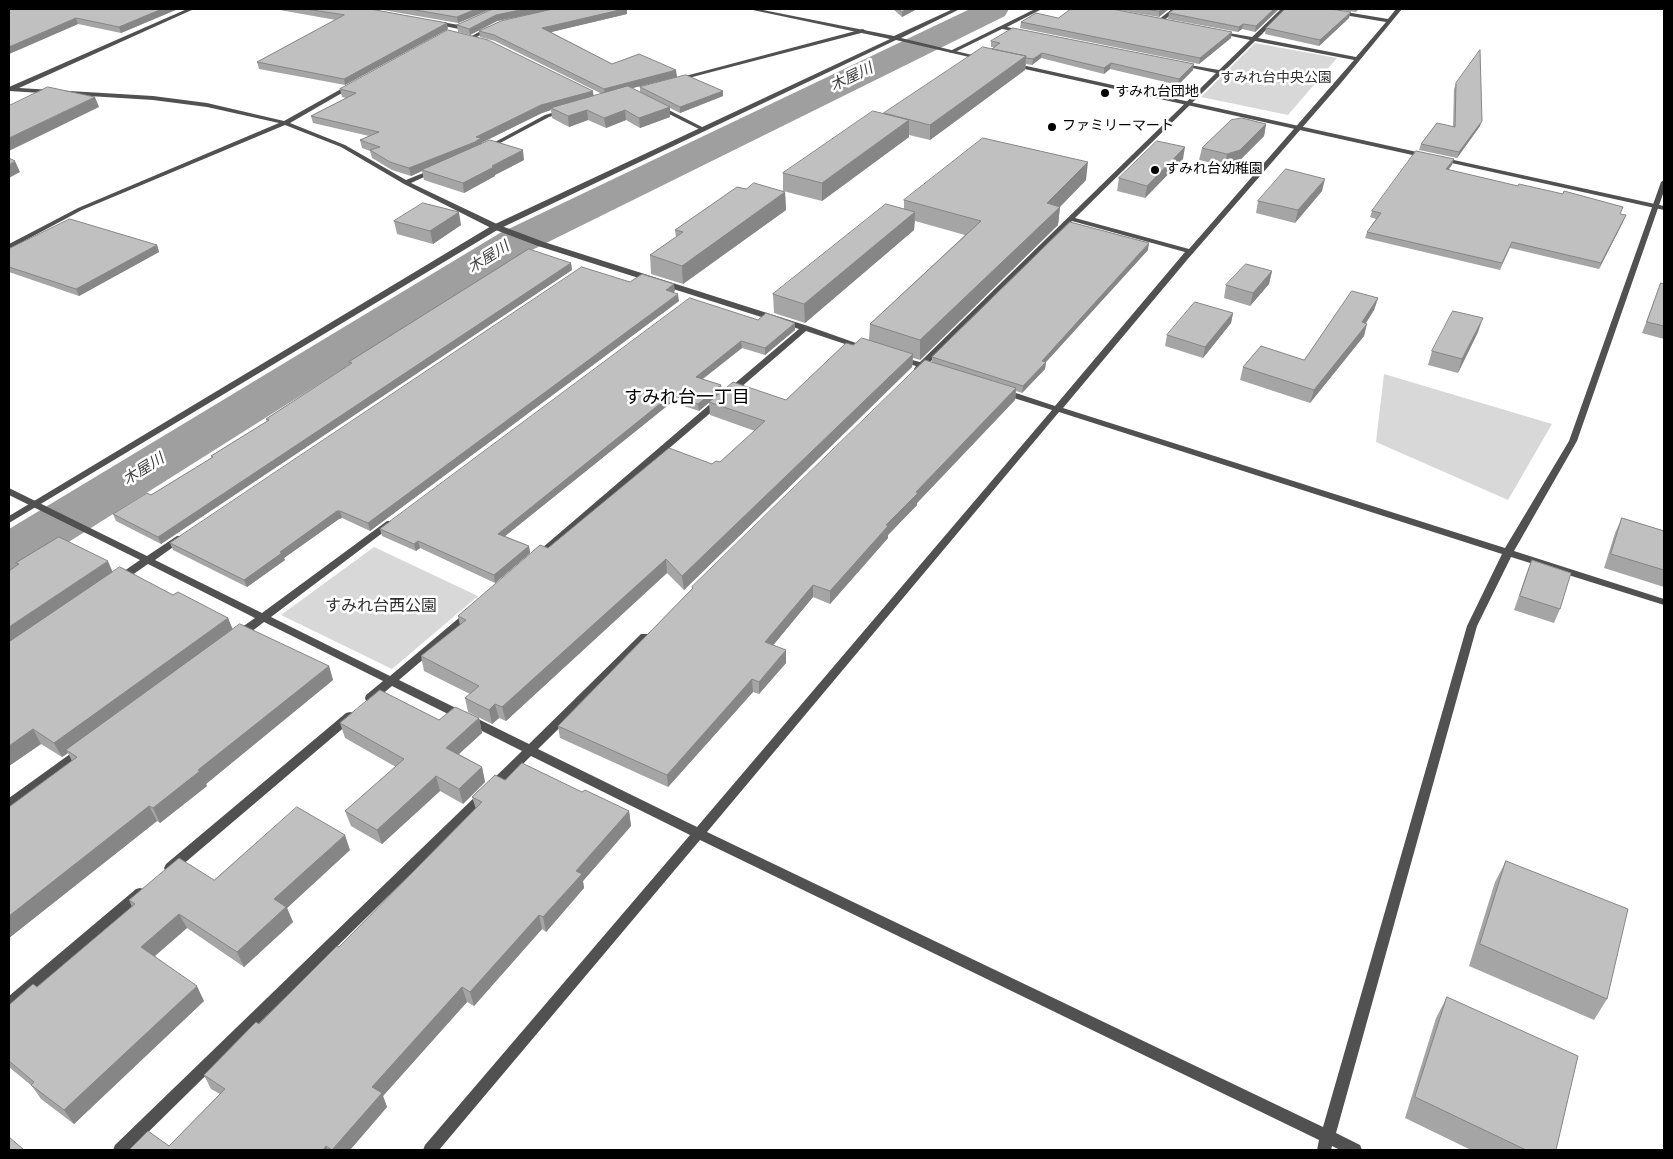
<!DOCTYPE html>
<html>
<head>
<meta charset="utf-8">
<style>
  body { margin:0 }
  #map { position:relative; width:1673px; height:1159px; overflow:hidden; background:#fff; font-family:"Nunito Sans",sans-serif }
  canvas { display:block }
  .frame { position:absolute; inset:0; border:10px solid #000; pointer-events:none }
</style>
</head>
<body>
<div id="map">
<canvas width="1673" height="1159"></canvas>
<div class="frame"></div>
</div>
<script>
const ctx = document.querySelector('canvas').getContext('2d');
ctx.lineJoin = 'round';
function paint(path, color) {
  ctx.fillStyle = color;
  ctx.fill(path, 'evenodd');
}
function trace(path, color, width, dash) {
  ctx.strokeStyle = color;
  ctx.lineWidth = width;
  ctx.lineCap = dash ? 'butt' : 'round';
  ctx.setLineDash(dash || []);
  ctx.stroke(path);
}
function label(font, color, halo, rows, align = 'center') {
  ctx.font = font + ' "Nunito Sans","Noto Sans JP",sans-serif';
  ctx.lineWidth = 5;
  ctx.setLineDash([]);
  ctx.textBaseline = 'middle';
  ctx.strokeStyle = halo;
  ctx.fillStyle = color;
  for (const [text, x, y, turn = 0] of rows) {
    ctx.save();
    ctx.translate(x, y);
    ctx.rotate((+turn || 0) * Math.PI / 180);
    ctx.textAlign = isNaN(turn) ? turn : align;
    if (halo) ctx.strokeText(text, 0, 0);
    ctx.fillText(text, 0, 0);
    ctx.restore();
  }
}
const green = new Path2D(`
  M1255 43 1337 58 1288 115 1201 97Z
  M1384 374 1552 424 1508 500 1376 442Z
  M374 547 478 596 392 669 281 615Z`);
const river = new Path2D(`
  M970 9H1009L1005 16 530 251 29 567 9 572V529L500 233Z`);
const minor = new Path2D(`
  M187 9H194L19 88 153 96 207 103 284 121 350 84H354V86L290 123 345 145 406 180 433 169H437V171L411 183 499 225 544 242 808 326 870 348 869 350H863L806 331 733 394H727V390L799 329 538 246 493 229 404 184 341 147 285 125 82 210 9 249V244L78 208 279 123 207 107 153 100 9 91V87Z
  M1035 9H1042L1007 27 1024 31V33L1002 29 953 53 948 52Z
  M1172 9H1178L1162 22H1158V20Z
  M1281 9H1287L1258 38 1356 57 1386 22 1320 11 1317 9H1328L1388 19 1396 9H1402L1341 83 1187 260 1063 408 1505 548 1569 441 1661 182 1664 180V191L1577 441 1514 551 1664 599V605L1511 557 1477 626 1336 1133 1360 1145 1362 1150H1340L1332 1146 1331 1150H1317L1319 1140 700 840 439 1150H423L425 1145 690 835 531 756 497 789 493 790 489 789 487 786 489 783 522 751 392 686 374 701H366L365 698 366 695 383 681 264 622 243 638H235L234 635 235 632 255 618 148 564 122 582H114L113 580 114 578 140 560 9 495V488L147 556 177 536H183L185 538 183 540 155 560 262 613 387 521H393L395 523 393 525 271 617 390 676 466 612H474L475 614 474 616 399 680 529 744 641 634H649L650 637 649 640 538 749 697 827 1052 410 1001 394V390H1007L1055 406 1185 252 1072 221 927 365 936 367V371L923 369 921 371H915L914 369 916 366 898 361V357H901L920 362 1216 73 1178 65V63L1219 70 1250 40 1217 33V31L1252 37ZM1255 41 1354 60 1189 249 1075 218ZM1059 412 1502 554 1467 626 1323 1127 707 832Z
  M436 21 459 25 462 27 459 29 434 24 433 23Z
  M490 26 495 27 473 39 468 38Z
  M863 29 866 31 865 32 677 81 674 79Z
  M657 106H661L706 129 701 130 657 108Z
  M565 109 567 110V112L549 117 487 150 482 149 545 115Z
  M719 398 722 399 723 401 722 403 541 558H535L533 556 535 554 716 399Z
  M350 712 354 713 356 716 354 719 174 872 170 873 166 872 164 868 166 864 346 713Z
  M81 748 85 749 87 752 85 755 13 807 9 809V798L77 749Z
  M483 791 487 793 489 796 487 799 130 1150H113L115 1145 479 793Z
  M140 888 144 889 146 893 144 897 14 1008 9 1010V996L136 889Z`);
const tertiary = new Path2D(`
  M748 9H758L894 36 953 9H960L901 38 985 58 982 60 896 40 499 229 9 523V516L493 225 890 39Z
  M1013 63 1426 154 1429 156 1426 158 1011 66 1010 65Z
  M1440 157 1664 206V210L1438 160V158Z`);
const wall = new Path2D(`
  M9 9H178L121 33 78 24 9 54Z
  M274 9H370L448 29 345 85 259 69 257 62 336 20Z
  M377 9H491L458 23Z
  M493 9H627V14L551 32 612 64 677 77 632 88 640 92V87L723 91V96L680 113 670 108V117L640 128 626 120 606 128 588 120 569 127 552 118 551 110 542 113 481 143 482 144 524 160 495 175V176L464 193 424 180 422 171 411 176 392 170 372 158 370 151 362 148 360 140 369 136 313 123 311 116 346 98 342 97 340 89 594 96 602 94 495 41 480 37 479 31 536 13 497 21 470 35 458 32 457 25Z
  M893 9H917L902 17Z
  M1113 9H1169L1159 17Z
  M1175 9H1279L1255 32 1242 29 1238 32 1168 19 1169 13Z
  M1331 9H1359L1356 12Z
  M1058 18 1231 38 1199 64 1020 28 1021 22Z
  M1349 18 1319 46 1265 34 1266 28Z
  M991 41 1193 70 1178 85 1110 69 1104 74 1041 58 1032 65 1026 64 1025 70 930 140 909 135V137L822 201 783 191V173L884 114 994 47H991Z
  M1456 83 1480 126 1457 158 1419 150 1421 144 1453 127 1454 89Z
  M1266 124 1264 136 1238 162 1225 166 1199 160 1202 148Z
  M1183 159 1145 198 1117 191 1119 178Z
  M1452 165 1448 170 1620 214 1623 222 1599 269 1510 248 1500 270 1365 238 1367 232 1376 219 1370 217 1372 211Z
  M1086 180 1060 207 1058 225 920 360 913 358 912 367 684 590 667 573 506 721 499 718 492 724 468 712 465 698 470 694 424 671 421 656 460 625 458 616 548 548 712 464 720 462 755 431 710 415 709 402 699 411 672 402 505 536 529 546 530 553 495 583 420 548 416 551 382 536 380 529 758 320 795 330 765 355 742 348 703 379 721 385 722 392 786 400 853 345 869 340 870 324 965 235 915 221 914 230 805 323 774 313 773 294 904 209V200Z
  M746 189 785 192 786 210 683 284 651 274 650 255 676 237 675 230Z
  M1322 191 1295 223 1256 213 1258 201Z
  M394 221 461 225 433 244 397 234Z
  M157 245 159 252 79 296 9 272V249Z
  M1148 250 1046 362 1045 369 1022 393 1016 391 1015 400 917 503V505L888 535V538L830 604 813 597 773 645 786 663 759 694 753 692 668 787 560 738 558 726 692 589V587L932 362V357Z
  M571 263 572 270 161 544 116 521 113 514 151 495 212 458 211 456 267 422 266 419 349 365V362Z
  M1272 271 1269 284 1250 306 1224 298 1226 285Z
  M630 282 675 291 673 292 679 301 370 531 342 518 339 519 284 558 285 560 247 587 173 550 170 543Z
  M1661 283 1664 284V339L1642 333Z
  M1378 298 1374 310 1366 323 1364 336 1310 403 1240 380 1243 367 1304 360Z
  M1233 313 1231 323 1203 358 1165 346 1167 335Z
  M1478 332 1458 373 1428 365 1432 351Z
  M1622 518 1664 531V587L1604 568 1615 533Z
  M1532 560 1560 609 1554 623 1514 610 1526 575Z
  M16 563 113 572 173 595 228 618 232 629 329 666 333 680 206 784 207 786 160 823 157 821 9 938V807L72 761 68 753 62 757 41 744 9 766V571L18 565Z
  M479 718 482 733 459 754 482 767 485 782 463 804 440 791 382 844 351 826 345 811 396 767 345 738 340 723 439 720Z
  M505 780 582 792 629 811 631 826 583 881 584 888 546 932 542 929 474 1006 467 1002 383 1096 387 1107 350 1150H129L169 1146 220 1094 211 1089 204 1075 259 1024 339 947 476 809 472 797Z
  M350 850 287 908 293 922 244 967 187 928 155 956 204 1001 74 1124 41 1099 32 1086 9 1067V1005L37 987 132 907 129 900 214 880Z
  M1506 861 1607 999 1594 1020 1469 966 1495 882Z
  M1447 997 1556 1150H1471L1405 1118 1436 1018Z`);
const shadedWall = new Path2D(`
  M162 9H178L121 33 119 27Z
  M476 9H491L458 23 457 17Z
  M525 9H554L497 21 470 35 469 29 496 15Z
  M624 9H627V14L543 34 542 28Z
  M907 9H917L902 17V12Z
  M1163 9H1169L1159 17V11Z
  M1274 9H1279L1255 32 1256 26Z
  M1351 12 1349 18 1319 46 1320 40Z
  M76 18 78 24 9 54V47Z
  M447 23 448 29 345 85 344 79Z
  M1243 24 1242 29 1238 32 1239 27Z
  M1232 32 1231 38 1199 64 1200 58Z
  M1042 53 1041 58 1032 65 1033 59Z
  M1026 56 1025 70 930 140V125Z
  M1111 63 1110 69 1104 74V68Z
  M1194 64 1193 70 1178 85 1179 79Z
  M676 70 677 77 605 95 604 89Z
  M593 91 594 99 551 108V110L542 113 481 143 482 146 422 170V171L411 176 409 168 476 137 541 105Z
  M723 91V96L680 113V107Z
  M95 97 99 107 9 151V138Z
  M670 107V117L640 128 639 118Z
  M587 110 588 120 569 127 568 116Z
  M625 110 626 120 606 128 604 118Z
  M909 120V137L822 201V183Z
  M1482 121 1480 126 1457 158 1459 152Z
  M1266 124 1264 136 1238 162 1225 166 1227 154Z
  M1185 147 1183 159 1145 198 1147 186Z
  M523 150 524 160 495 175V176L464 193 463 183 492 166Z
  M1454 159 1452 165 1444 175 1446 169Z
  M15 161 20 172 9 178V165Z
  M1088 162 1086 180 1051 216 1060 207 1058 225 920 360V340L1047 203Z
  M1325 179 1322 191 1295 223 1298 210Z
  M785 192 786 210 683 284 682 266Z
  M459 212 461 225 433 244 430 231Z
  M915 212 914 230 805 323 804 304Z
  M1626 215 1623 222 1599 269 1601 263Z
  M1149 243 1148 250 1046 362 1045 369 1022 393 1023 386 1042 361Z
  M157 245 159 252 79 296 76 289Z
  M571 263 572 270 161 544 158 537Z
  M1272 271 1269 284 1250 306 1253 293Z
  M674 284 675 291 667 297 666 290Z
  M678 294 679 301 370 531 368 523Z
  M1378 298 1374 310 1359 334 1367 324 1364 336 1310 403 1314 390 1362 322Z
  M1233 313 1231 323 1203 358 1205 347Z
  M1483 318 1478 332 1458 373 1462 359Z
  M795 323V330L765 355V348Z
  M741 341 742 348 697 383 696 377Z
  M913 354 912 367 684 590 682 576Z
  M721 385 722 392 699 411 698 404Z
  M1016 388 1015 400 917 503V505L888 535V538L830 604V591L886 525 916 492Z
  M671 395 672 402 499 541 498 534Z
  M337 511H340L342 518 339 519 284 558 285 560 247 587 244 580 280 552Z
  M418 541 420 548 416 551 414 544Z
  M529 546 530 553 495 583 494 575Z
  M666 559 667 573 506 721 502 707Z
  M108 561 114 575 9 646V627Z
  M813 585V597L766 654 765 642Z
  M228 618 234 632 66 750 68 753 62 757 54 743Z
  M786 650V663L759 694V682Z
  M329 666 333 680 206 784 207 786 160 823 153 808 198 770Z
  M752 679 753 692 668 787 667 775Z
  M495 704 499 718 492 724 489 710Z
  M479 718 482 733 450 762 446 748Z
  M33 729 41 744 9 766V746Z
  M482 767 485 782 463 804 459 789Z
  M436 776 440 791 382 844 377 830Z
  M149 806 157 821 9 938V916Z
  M629 811 631 826 583 881 584 888 546 932 543 917 576 871Z
  M345 835 350 850 287 908 293 922 244 967 237 952 274 899Z
  M179 914 187 928 149 961 141 947Z
  M539 915 542 929 474 1006 470 992Z
  M197 986 204 1001 74 1124 64 1110Z
  M462 987 467 1002 383 1096 387 1107 350 1150H332L372 1087Z
  M326 1146 328 1150H323Z`);
const building = new Path2D(`
  M9 9H162L119 27 76 18 9 47Z
  M306 9H370L447 23 344 79 257 62 344 15Z
  M410 9H439L438 10 442 9H476L457 17Z
  M493 9H525L496 15 469 29 457 25Z
  M553 9H624L542 28 612 64 639 54 676 70 604 89 494 35 479 31 501 21Z
  M899 9H907L902 12Z
  M1071 9H1112L1232 32 1200 58 1021 22 1036 13 1058 18Z
  M1144 9H1163L1159 11Z
  M1175 9H1274L1256 26 1243 24 1239 27 1169 13Z
  M1285 9H1330L1351 12 1320 40 1266 28Z
  M1013 28 1194 64 1179 79 1111 63 1104 68 1042 53 1033 59 1026 58V56L992 49 1000 43 991 41Z
  M448 30 488 40 593 91 541 105 476 137 481 138 475 142 409 168 390 162 370 150 380 147 360 140 379 132 311 116 356 93 340 89Z
  M983 47 1026 56 930 125 884 113Z
  M1480 50 1482 121 1459 152 1421 144 1437 123 1455 127 1456 83Z
  M686 75 723 91 680 107 640 87Z
  M628 86 670 107 639 118 625 110 604 118 587 110 568 116 551 108Z
  M48 87 95 97 9 138V106Z
  M873 111 909 120 822 183 783 173Z
  M1242 118 1266 124 1240 150 1227 154 1202 148 1231 120Z
  M983 138 1088 162 1047 203 1060 207 920 340 870 324 981 221 904 200Z
  M490 140 523 150 492 166 494 167 463 183 422 170Z
  M1157 141 1185 147 1147 186 1119 178Z
  M1416 151 1454 159 1446 169 1518 186 1519 184 1563 194 1564 191 1623 207 1620 214 1626 215 1601 263 1512 242 1502 263 1367 232 1381 213 1372 211Z
  M9 158 15 161 9 165Z
  M1286 169 1325 179 1298 210 1258 201Z
  M754 183 785 192 682 266 650 255 683 232 675 230 737 187 746 189Z
  M423 203 459 212 430 231 394 221Z
  M886 204 915 212 804 304 773 294Z
  M70 219 157 245 76 289 9 267V249Z
  M1070 222 1149 243 1042 361 1046 362 1023 386 932 357Z
  M529 249 571 263 158 537 113 514 147 493 151 495 213 457 211 456 269 420 266 419 352 363 349 362Z
  M1246 264 1272 271 1253 293 1226 285Z
  M582 267 630 282 642 274 674 284 666 290 678 294 368 523 340 511H337L280 552 282 553 244 580 170 543Z
  M1661 283 1664 284V326L1647 322Z
  M1352 291 1378 298 1362 322 1367 324 1314 390 1243 367 1261 346 1304 360Z
  M690 298 758 320 766 313 795 323 765 348 741 341 696 377 721 385 698 404 671 395 498 534 529 546 494 575 418 541 414 544 380 529Z
  M1195 302 1233 313 1205 347 1167 335Z
  M1453 311 1483 318 1462 359 1432 351Z
  M862 338 913 354 682 576 666 559 502 707 495 704 489 710 465 698 479 686 421 656 466 620 458 616 540 545 548 548 669 448 712 464 716 461 720 462 765 421 709 402 733 382 786 400 846 343 853 345Z
  M925 360 1016 388 916 492 918 493 886 525 888 526 830 591 813 585 765 642 786 650 759 682 752 679 667 775 558 726 693 588 692 587Z
  M1622 518 1664 531V570L1611 554Z
  M59 537 108 561 9 627V571L19 564 16 563Z
  M1532 560 1571 573 1560 609 1520 596Z
  M120 567 173 595 178 592 228 618 54 743 33 729 9 746V642Z
  M240 624 329 666 198 770 200 771 153 808 149 806 9 916V807L77 757 66 750Z
  M380 690 439 720 455 707 479 718 446 748 482 767 459 789 436 776 377 830 345 811 404 759 340 723Z
  M522 763 582 792 585 790 629 811 576 871 582 874 543 917 539 915 470 992 462 987 372 1087 382 1093 332 1150 326 1146 323 1150H129L148 1131 169 1146 225 1089 204 1075 256 1022 259 1024 337 946 339 947 482 802 472 797 495 775 505 780Z
  M297 807 345 835 274 899 286 907 237 952 179 914 141 947 197 986 64 1110 31 1085 34 1082 9 1061V1005L33 984 37 987 135 904 129 900 179 858 214 880Z
  M1506 861 1628 909 1607 999 1480 944Z
  M1447 997 1578 1056 1556 1150H1526L1415 1097Z
  M9 1137 23 1149 22 1150H9Z`);
const markers = [
  [1105,93,5,"#000"],
  [1052,127,5,"#000"],
  [1155,170,5,"#000"]
];
const farParknames = [
  ["すみれ台中央公園",1276,79]
];
const farPoinames = [
  ["すみれ台団地",1115,93],
  ["ファミリーマート",1062,127],
  ["すみれ台幼稚園",1165,170]
];
const farWaternames = [
  ["木屋川",852,78,-26],
  ["木屋川",489,258,-32],
  ["木屋川",144,470,-32]
];
const parkNames = [
  ["すみれ台西公園",381,607]
];
const neighbourhoodNames = [
  ["すみれ台一丁目",687,399]
];
paint(green, '#d8d8d8');
paint(river, '#9f9f9f');
paint(minor, '#515151');
paint(tertiary, '#515151');
paint(wall, '#a5a5a5');
paint(shadedWall, '#868686');
paint(building, '#c0c0c0');
trace(building, '#868686', 1);
for (const [x, y, r, color] of markers) {
  const dot = new Path2D();
  dot.arc(x, y, r, 0, 2 * Math.PI);
  ctx.fillStyle = color;
  ctx.fill(dot);
  trace(dot, '#fff', 2);
}
label('14px', '#2f2f2f', '#fff', farParknames);
label('14px', '#000', '#fff', farPoinames, 'left');
label('italic 15px', '#404040', '#fff', farWaternames);
label('16px', '#2f2f2f', '#fff', parkNames);
label('18px', '#000', '#fff', neighbourhoodNames);
</script>
</body>
</html>
